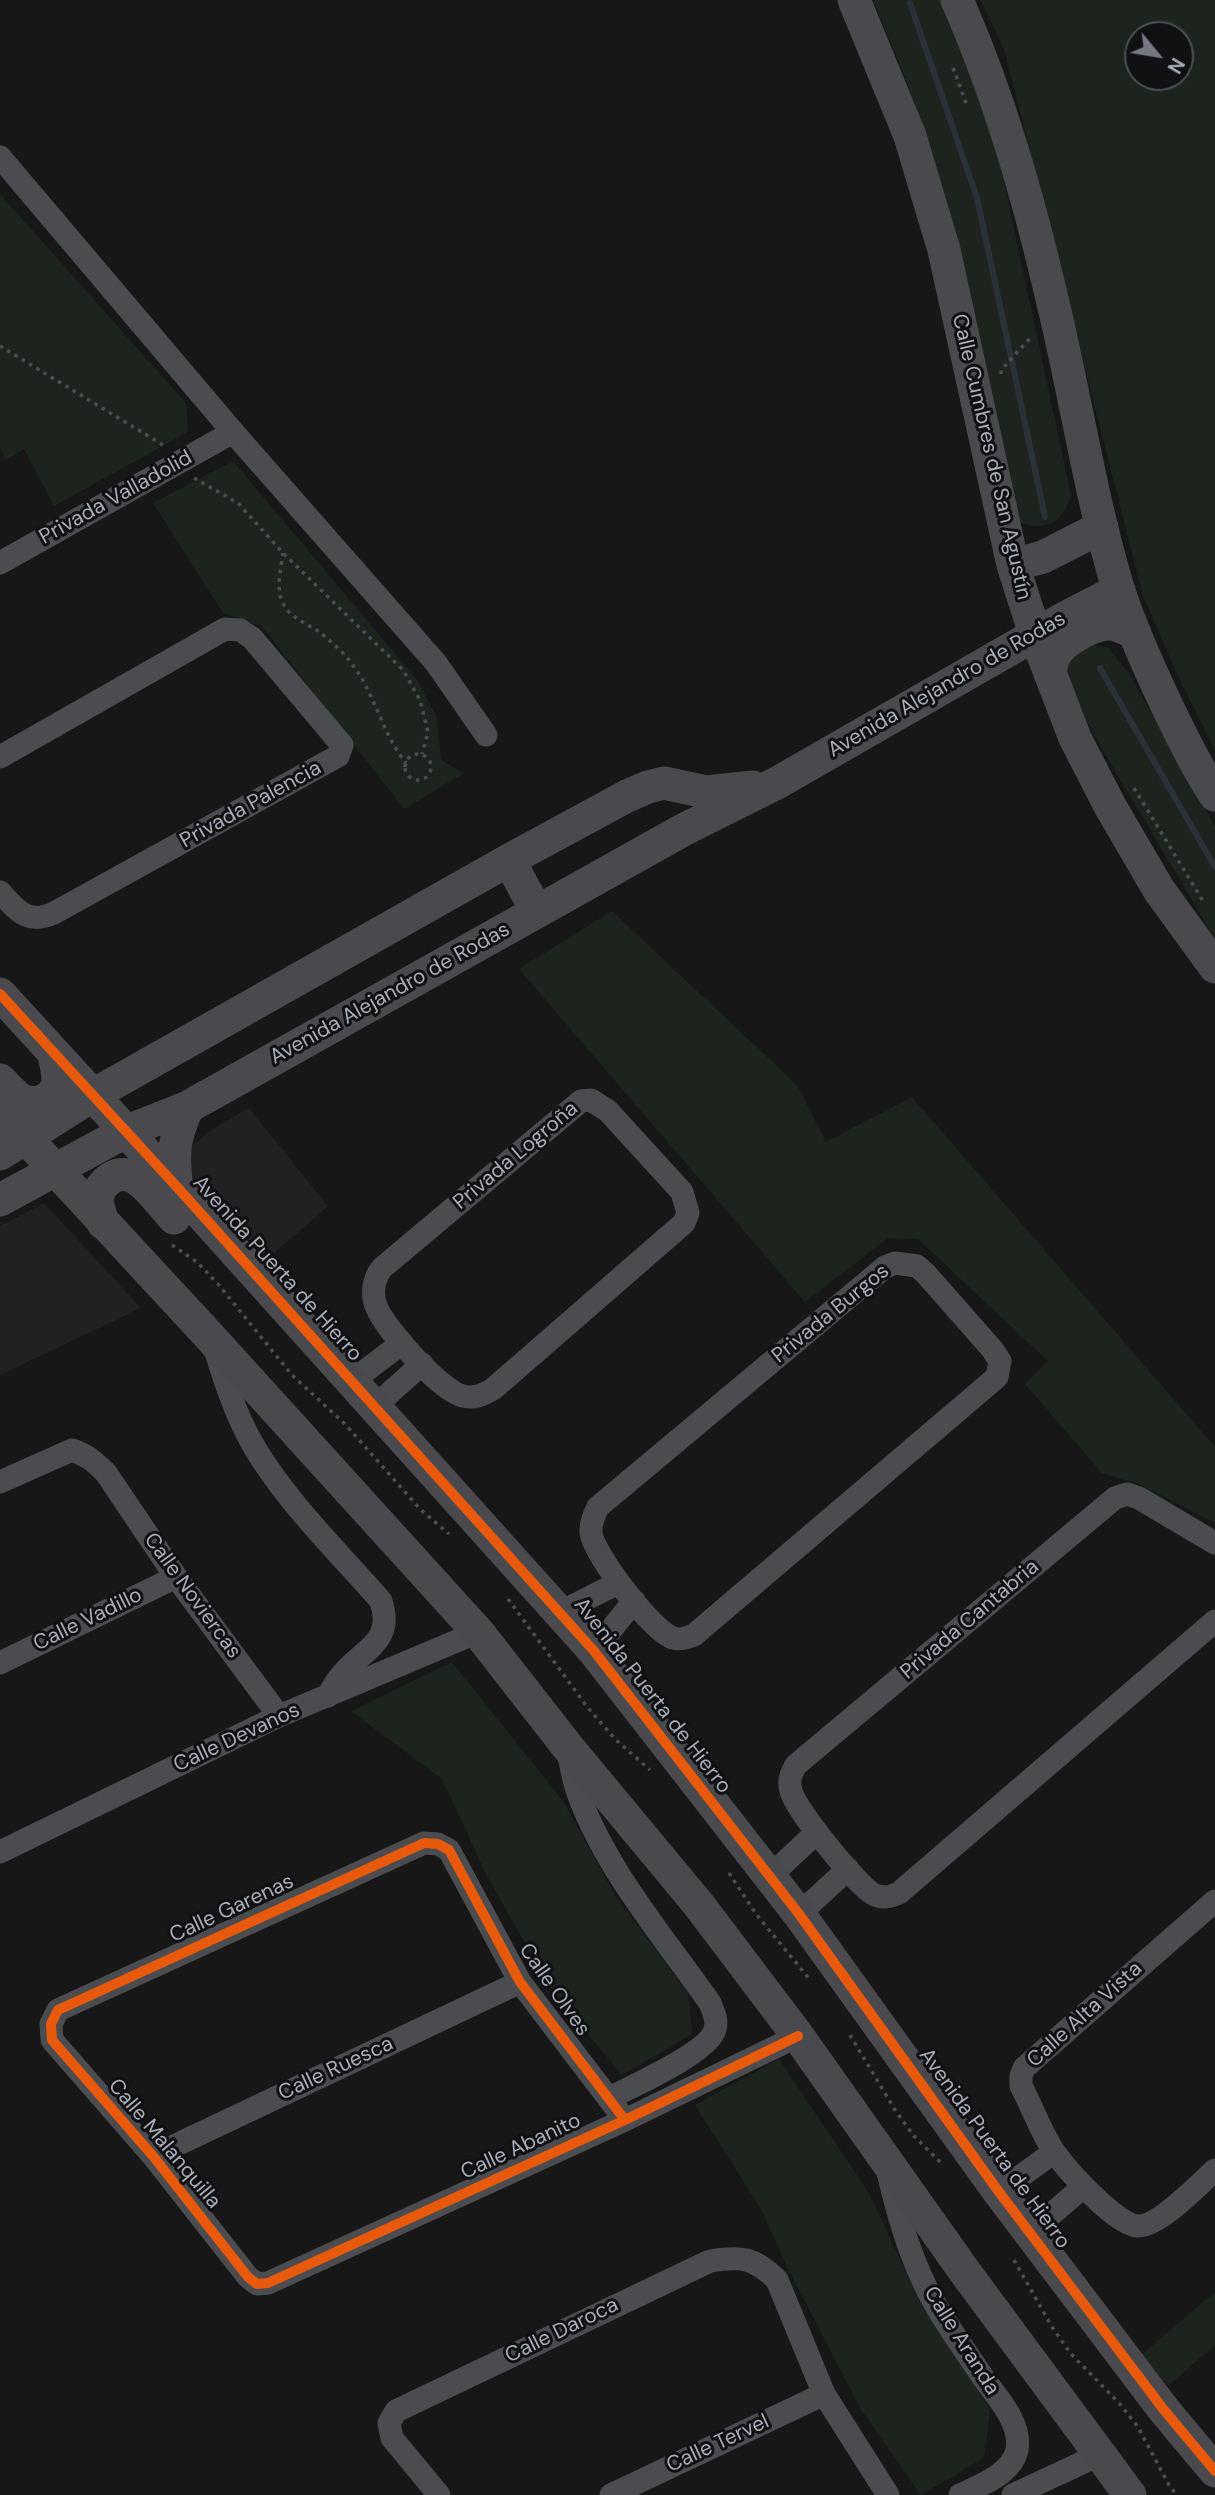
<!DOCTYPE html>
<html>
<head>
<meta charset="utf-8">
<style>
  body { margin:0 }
  #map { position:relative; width:1215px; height:2495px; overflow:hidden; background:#171717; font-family:"DM Sans",sans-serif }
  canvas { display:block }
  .north { position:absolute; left:1124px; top:21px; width:70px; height:70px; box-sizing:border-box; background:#111113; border:2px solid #4d4f55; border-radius:50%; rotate:120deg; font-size:19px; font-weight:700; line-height:28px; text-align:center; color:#a8adb8 }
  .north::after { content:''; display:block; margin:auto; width:24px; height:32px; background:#757880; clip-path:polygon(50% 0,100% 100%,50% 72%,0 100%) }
</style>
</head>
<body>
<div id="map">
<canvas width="1215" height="2495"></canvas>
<div class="north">N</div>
</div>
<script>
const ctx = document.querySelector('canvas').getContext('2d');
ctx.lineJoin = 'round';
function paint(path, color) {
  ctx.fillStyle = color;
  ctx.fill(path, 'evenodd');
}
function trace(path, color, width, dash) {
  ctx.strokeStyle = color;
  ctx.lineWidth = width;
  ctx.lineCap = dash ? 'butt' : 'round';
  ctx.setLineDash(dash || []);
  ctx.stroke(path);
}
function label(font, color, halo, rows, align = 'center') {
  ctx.font = font + ' "DM Sans",sans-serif';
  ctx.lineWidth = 6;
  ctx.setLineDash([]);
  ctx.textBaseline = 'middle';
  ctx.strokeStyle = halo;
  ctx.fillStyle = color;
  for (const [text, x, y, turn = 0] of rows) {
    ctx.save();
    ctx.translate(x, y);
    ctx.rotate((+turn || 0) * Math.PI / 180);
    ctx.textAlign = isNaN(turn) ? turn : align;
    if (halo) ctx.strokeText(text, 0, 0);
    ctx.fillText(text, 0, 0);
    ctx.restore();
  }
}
const built = new Path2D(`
  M249 1108 328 1206 270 1257 247 1239 199 1191 190 1169 191 1147 214 1128Z
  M44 1203 141 1308 0 1375V1226Z`);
const green = new Path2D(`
  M873 0H944L987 103 1071 495C1063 522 1048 531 1020 523L934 159 907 82Z
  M980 0H1215V751L1177 674 1143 596 1004 49ZM1138 35H1180V77H1138Z
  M0 194 186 403 188 432 54 506 24 449 6 460 0 448Z
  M233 461 418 681 437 718 441 760 464 773 404 809 262 626 223 613 153 503Z
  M1080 641 1108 648 1128 672 1215 826V939L1105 754 1061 675Z
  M612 911 797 1085 826 1142 912 1097 1215 1447V1523L1139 1484 1102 1473 1025 1384 1048 1361 918 1239 888 1238 805 1302 519 969Z
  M452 1662 563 1801 616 1897 688 1993 692 2034 622 2075 550 1988 486 1874 442 1779 351 1711Z
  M779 2059 869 2193 919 2300 990 2409 984 2458 921 2495 860 2408 786 2265 762 2211 695 2105Z
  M1215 2292V2345L1168 2386 1141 2355Z`);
const stream = new Path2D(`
  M910 3 977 198 1045 517
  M1100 668 1215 867`);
const path = new Path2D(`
  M953 68 966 103
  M0 346 163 445
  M1001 374V370L1032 336
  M194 478 238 503 283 553 403 670 420 700 428 732 422 754
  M283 553C281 569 275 591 284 605 291 618 306 623 318 631 328 639 341 650 349 660 376 694 381 732 406 763
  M405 767a13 13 0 1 1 26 0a13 13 0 1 1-26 0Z
  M1134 788 1203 901
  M172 1245 197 1262 218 1284 292 1375 345 1424 420 1509 449 1534
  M508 1599 588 1708 615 1739 650 1770
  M729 1873 756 1914 811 1981
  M850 2035 895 2110 914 2136 943 2165
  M1014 2260 1052 2327 1071 2354 1119 2403 1138 2427 1170 2487 1177 2495`);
const street = new Path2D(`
  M0 157 233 432 436 663 486 735
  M0 563 233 432
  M0 757 225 629 240 630 252 638 342 745 338 756 54 913C27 925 18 911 0 892
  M591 1100 608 1111 682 1192 688 1213 684 1223 493 1389C483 1395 474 1399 463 1396 441 1391 386 1330 377 1308 371 1295 373 1279 382 1268L581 1101Z
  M895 1263 917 1266 926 1274 992 1349 1000 1361 997 1377 694 1635C687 1638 680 1640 673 1638 652 1631 594 1555 591 1533 590 1524 594 1515 598 1507L885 1267Z
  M215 1349C225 1381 235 1413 252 1443 283 1498 339 1553 381 1601 393 1638 370 1646 347 1669 338 1677 333 1686 328 1696
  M352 1381 402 1343
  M375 1406 422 1364
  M0 1482 72 1450C87 1455 95 1462 106 1473L176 1577 279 1716
  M1215 1543 1139 1498 1127 1494 1115 1498 796 1765C791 1773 788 1782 791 1791 795 1809 857 1885 873 1894 882 1899 890 1897 899 1893L1215 1621
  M561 1612 618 1583
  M594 1651 634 1601
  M0 1663 176 1577
  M568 1751C571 1765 573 1780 578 1793 606 1870 663 1936 710 2003 713 2011 718 2020 715 2029 710 2052 631 2087 609 2098
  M0 1852 279 1716 478 1632
  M769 1877 817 1832
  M1215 1901 1024 2068 1021 2076V2086C1033 2108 1041 2133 1055 2153 1068 2171 1116 2225 1138 2226 1159 2227 1199 2184 1215 2170
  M799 1914 848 1869
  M625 2120 520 1982 449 1850 438 1844 424 1843 58 2010 51 2024 52 2040 153 2156 248 2277 257 2284 268 2283 625 2120 798 2036
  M153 2156 520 1982
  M888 2172C896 2207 905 2241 920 2274 936 2312 962 2345 984 2379 998 2398 1022 2424 1017 2450 1012 2474 979 2486 960 2495
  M999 2192 1054 2152
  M1031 2232 1083 2187
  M439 2495 392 2438 389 2423 396 2411 710 2261C741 2256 754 2257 777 2280L824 2394 888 2495
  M611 2495 824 2394
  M1013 2495 1099 2455`);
const secondary = new Path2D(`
  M854 0 910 136 944 250 1013 565 1035 634 1075 738 1110 806 1159 890 1215 967
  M957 0C1000 97 1029 200 1053 303 1076 398 1090 495 1118 588 1131 629 1149 668 1167 706 1182 737 1196 766 1215 795
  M1013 565 1043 557 1102 527
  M1050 674C1051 667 1052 659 1056 653 1065 640 1093 624 1109 624 1118 624 1126 629 1135 633
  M509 860 537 912
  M0 994 177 1187 594 1651 799 1914 999 2192 1164 2410 1215 2471
  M0 1080C6 1086 13 1094 20 1099 34 1107 52 1101 57 1086 60 1076 55 1063 54 1053
  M0 1110 211 1338 478 1632 567 1746 699 1905 798 2036 965 2272 1130 2495
  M0 1154 93 1095 509 860 627 796 648 787 664 783 706 792 753 787
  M177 1187C172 1154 174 1137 188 1107
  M0 1200 125 1132 188 1107 683 830 777 783 1061 620 1119 590
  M103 1223C101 1215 96 1203 98 1196 101 1182 117 1170 131 1176 145 1181 164 1207 174 1218`);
const cycleway = new Path2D(`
  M0 994 177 1187 594 1651 799 1914 999 2192 1164 2410 1215 2471
  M625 2120 520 1982 449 1850 438 1844 424 1843 58 2010 51 2024 52 2040 153 2156 248 2277 257 2284 268 2283 625 2120 798 2036`);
const streetNames = [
  ["Calle Cumbres de San Agustín",991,457,77],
  ["Privada Valladolid",116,498,-29],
  ["Avenida Alejandro de Rodas",947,685,-30],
  ["Privada Palencia",251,805,-29],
  ["Avenida Alejandro de Rodas",390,994,-29],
  ["Privada Logroña",516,1156,-40],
  ["Avenida Puerta de Hierro",277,1269,48],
  ["Privada Burgos",831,1314,-39],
  ["Calle Noviercas",192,1596,54],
  ["Calle Vadillo",88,1620,-26],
  ["Privada Cantabria",970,1620,-40],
  ["Avenida Puerta de Hierro",652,1696,52],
  ["Calle Devanos",237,1738,-25],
  ["Calle Garenas",232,1909,-25],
  ["Calle Olves",554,1990,55],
  ["Calle Alta Vista",1085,2015,-42],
  ["Calle Ruesca",336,2069,-25],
  ["Calle Malanquilla",164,2144,50],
  ["Calle Abanito",521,2147,-25],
  ["Avenida Puerta de Hierro",994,2149,54],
  ["Calle Daroca",562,2331,-26],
  ["Calle Aranda",961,2341,58],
  ["Calle Tervel",718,2444,-25]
];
paint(built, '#212123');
paint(green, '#1d241e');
trace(stream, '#2a3239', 6);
trace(path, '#4d4e52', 3.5, [3.5, 5]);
trace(street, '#4b4c50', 23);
trace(secondary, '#4a4a4e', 33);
trace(cycleway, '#e8590c', 10);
label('21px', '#a8adb8', '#111113', streetNames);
</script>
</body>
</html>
